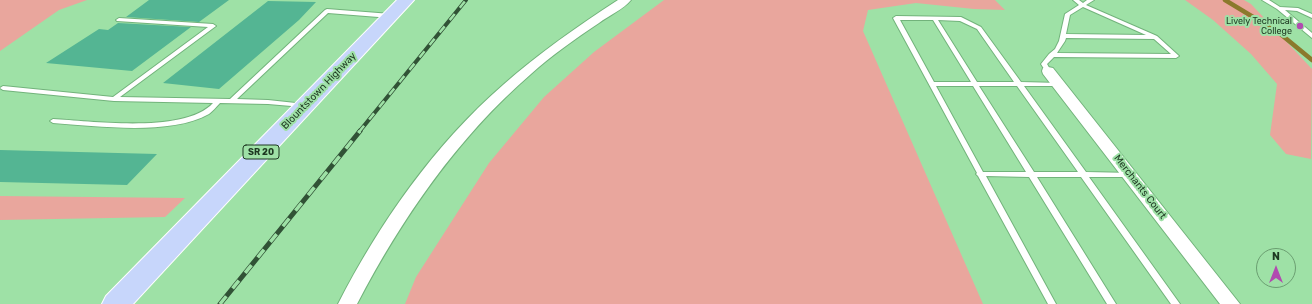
<!DOCTYPE html>
<html>
<head>
<meta charset="utf-8">
<style>
  body { margin:0 }
  #map { position:relative; width:1312px; height:304px; overflow:hidden; background:#9ee1a6; font-family:Rubik,sans-serif }
  canvas { display:block }
  .north { position:absolute; left:1256px; top:248px; width:40px; height:40px; box-sizing:border-box; background:#9ee1a6; border:1px solid #6b9e71; border-radius:50%; rotate:0deg; font-size:11px; font-weight:700; line-height:16px; text-align:center; color:#1e3922 }
  .north::after { content:''; display:block; margin:auto; width:14px; height:18px; background:#b14bb0; clip-path:polygon(50% 0,100% 100%,50% 72%,0 100%) }
</style>
</head>
<body>
<div id="map">
<canvas width="1312" height="304"></canvas>
<div class="north">N</div>
</div>
<script>
const ctx = document.querySelector('canvas').getContext('2d');
ctx.lineJoin = 'round';
function paint(path, color) {
  ctx.fillStyle = color;
  ctx.fill(path, 'evenodd');
}
function trace(path, color, width, dash) {
  ctx.strokeStyle = color;
  ctx.lineWidth = width;
  ctx.lineCap = dash ? 'butt' : 'round';
  ctx.setLineDash(dash || []);
  ctx.stroke(path);
}
function label(font, color, halo, rows, align = 'center') {
  ctx.font = font + ' Rubik,sans-serif';
  ctx.lineWidth = 4;
  ctx.setLineDash([]);
  ctx.textBaseline = 'middle';
  ctx.strokeStyle = halo;
  ctx.fillStyle = color;
  for (const [text, x, y, turn = 0] of rows) {
    ctx.save();
    ctx.translate(x, y);
    ctx.rotate((+turn || 0) * Math.PI / 180);
    ctx.textAlign = isNaN(turn) ? turn : align;
    if (halo) ctx.strokeText(text, 0, 0);
    ctx.fillText(text, 0, 0);
    ctx.restore();
  }
}
const green = new Path2D(`
  M0 0H87L59 10 0 51Z
  M664 0H995L1005 10 974 9 916 3 868 10 863 31 983 304H405L416 277 489 163 544 97 594 52Z
  M1185 0H1244L1251 4 1312 69 1311 159 1286 154 1270 135 1277 84 1251 54 1213 20Z
  M0 196 185 198 165 217 0 220Z`);
const stream = new Path2D(`
  M1225 0 1278 32 1312 60`);
const building = new Path2D(`
  M149 0H229L199 22 126 17Z
  M268 1 316 2 299 20 219 89 163 83Z
  M118 23 191 27 132 71 46 63 99 29 108 30Z
  M0 150 157 154 127 185 0 182Z`);
const service = new Path2D(`
  M1073 0H1079L1083 3 1087 0H1094L1086 5 1157 36 1179 56 1176 58 1054 57 1047 64 1051 71 1048 73 1046 72 1041 64 1049 54 1055 49 1059 41 1065 14 1079 5ZM1083 7 1146 35 1066 34 1070 15ZM1066 38 1154 39 1171 54 1057 53 1065 41Z
  M1262 0H1269L1280 7 1298 8 1312 14V18L1297 11 1285 10 1312 33V38L1277 9Z
  M327 9 391 14 394 16 391 18 328 13 237 99 268 100 305 104 306 105 303 107 268 104 220 103C216 107 213 111 209 114 170 136 97 126 53 123L50 121 53 119C92 121 185 134 213 103L114 101 3 90 0 88 3 86 113 97 208 27 117 21 116 20 119 18 213 24 216 26 120 97 230 99 325 10Z
  M896 16 961 17 981 27 1021 82 1060 83 1061 84 1060 85 1058 86H1024L1086 172 1133 173 1134 175 1130 177H1089L1180 304H1171L1081 177H1037L1116 304H1107L1029 177 986 176 1056 304H1048L978 176 976 174 977 173 893 18ZM900 20H933L971 82H934ZM938 20 960 21 977 29 1014 82H977ZM936 86H973L1026 172H983ZM979 86H1017L1078 172H1034Z`);
const minor = new Path2D(`
  M618 0H631C624 9 608 16 599 23 575 39 552 55 531 74 457 138 402 218 357 304H338C379 224 434 145 503 85 539 53 578 26 618 0Z
  M1048 67 1053 68 1240 304H1220L1043 74 1042 71 1043 68Z`);
const primary = new Path2D(`
  M397 0H414L133 304H102L106 296Z`);
const railFar1 = new Path2D(`
  M359 132 466 0`);
const rail = new Path2D(`
  M220 304 360 131`);
const markers = [
  [1300,26,4,"#b14bb0"]
];
const farPoinames = [
  ["Lively Technical",1292,21],
  ["College",1292,31]
];
const shields = [
  [261,152,36]
];
const shieldNames = [
  ["SR 20",261,152]
];
const streetNames = [
  ["Blountstown Highway",319,91,-46],
  ["Merchants Court",1140,187,52]
];
paint(green, '#e9a69d');
trace(stream, '#8b792c', 4.5);
paint(building, '#54b593');
trace(service, '#72b37b', 2);
trace(minor, '#72b37b', 2);
trace(primary, '#fff', 2);
paint(service, '#fff');
paint(minor, '#fff');
paint(primary, '#c7d6fb');
trace(railFar1, '#315236', 4);
trace(rail, '#315236', 5);
trace(railFar1, '#9ee1a6', 2.5, [8]);
trace(rail, '#9ee1a6', 3.5, [10]);
for (const [x, y, r, color] of markers) {
  const dot = new Path2D();
  dot.arc(x, y, r, 0, 2 * Math.PI);
  ctx.fillStyle = color;
  ctx.fill(dot);
  trace(dot, '#9ee1a6', 1.5);
}
label('9px', '#1e3922', '#9ee1a6', farPoinames, 'right');
for (const [x, y, w] of shields) {
  const box = new Path2D();
  box.roundRect(x - w / 2, y - 7, w, 14, 3);
  ctx.fillStyle = '#9ee1a6';
  ctx.fill(box);
  trace(box, '#1e3922', 1);
}
label('bold 9px', '#1e3922', null, shieldNames);
label('10px', '#1e3922', '#9ee1a6', streetNames);
</script>
</body>
</html>
